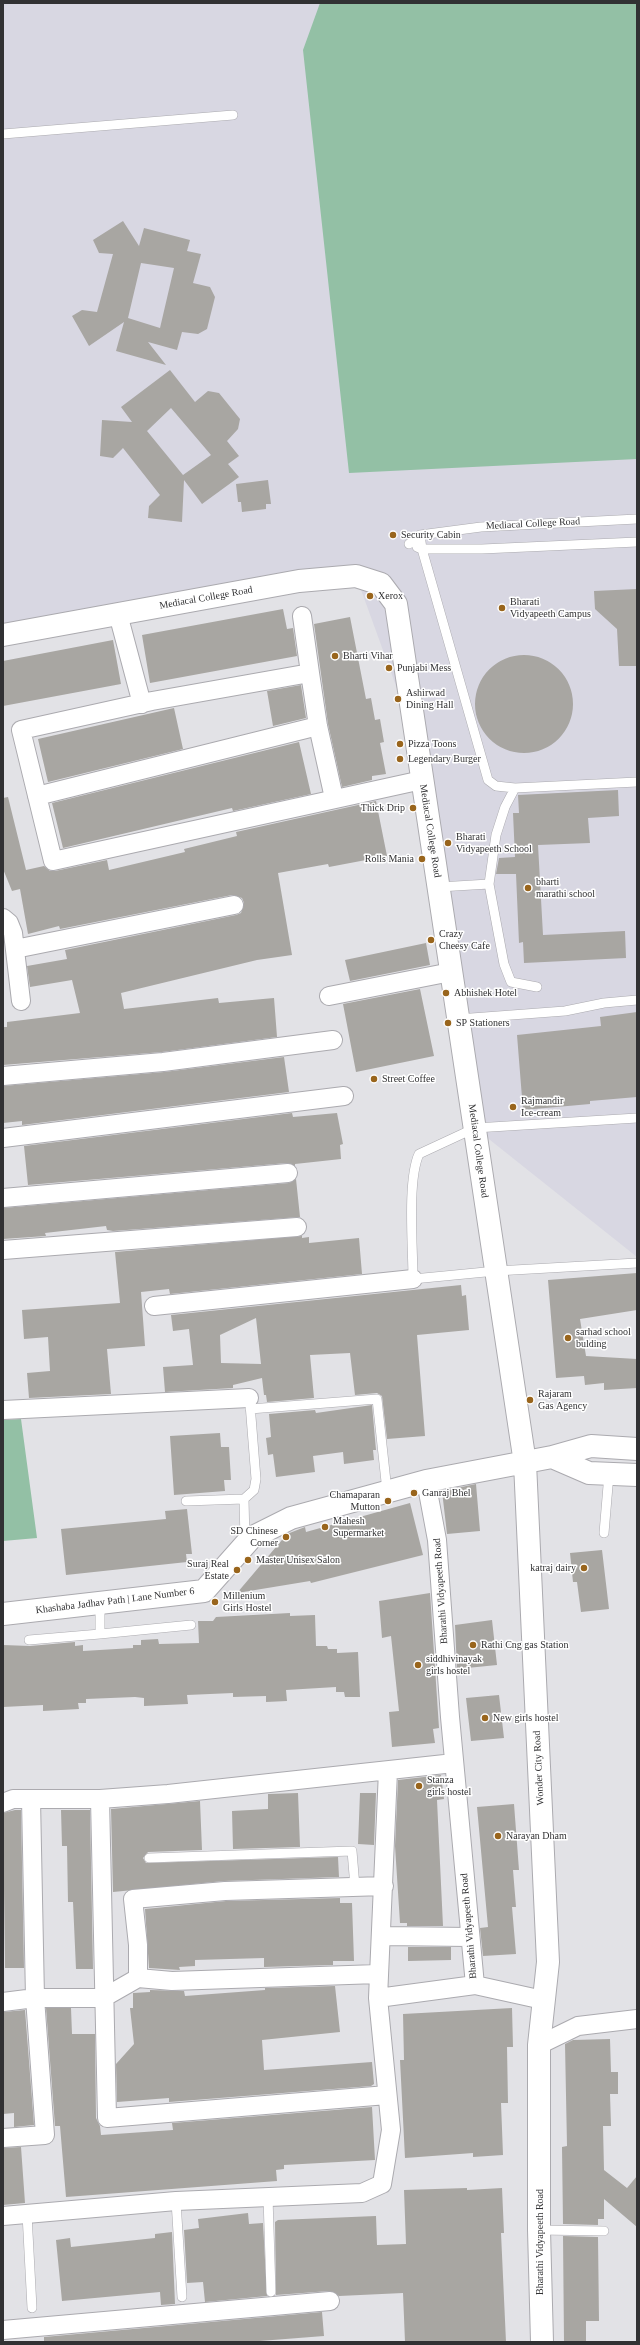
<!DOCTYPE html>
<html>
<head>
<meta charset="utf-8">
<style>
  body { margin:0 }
  #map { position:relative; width:640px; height:2345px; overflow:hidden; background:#e2e2e6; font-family:Georgia,serif }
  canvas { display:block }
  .frame { position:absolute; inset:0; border:4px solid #313133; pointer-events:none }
</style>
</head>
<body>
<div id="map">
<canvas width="640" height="2345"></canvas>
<div class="frame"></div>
</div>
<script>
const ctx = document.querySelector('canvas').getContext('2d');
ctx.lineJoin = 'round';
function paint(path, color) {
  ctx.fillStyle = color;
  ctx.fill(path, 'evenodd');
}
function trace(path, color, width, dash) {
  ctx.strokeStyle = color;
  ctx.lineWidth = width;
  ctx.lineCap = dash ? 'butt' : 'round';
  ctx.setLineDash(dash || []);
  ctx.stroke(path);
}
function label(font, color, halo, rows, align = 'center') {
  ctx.font = font + ' Georgia,serif';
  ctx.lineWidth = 3;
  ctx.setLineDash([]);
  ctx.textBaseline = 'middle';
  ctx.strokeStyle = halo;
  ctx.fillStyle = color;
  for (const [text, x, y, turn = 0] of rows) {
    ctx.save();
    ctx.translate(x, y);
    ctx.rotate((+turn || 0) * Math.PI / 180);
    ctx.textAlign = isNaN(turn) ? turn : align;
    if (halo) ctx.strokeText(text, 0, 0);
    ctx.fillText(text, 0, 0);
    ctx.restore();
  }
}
const built = new Path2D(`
  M3 3H637V1257L475 1128 416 741 356 576 3 635Z`);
const green = new Path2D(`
  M320 3H637V459L349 473 303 50Z
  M21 1419 37 1538 3 1541V1420Z`);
const building = new Path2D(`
  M123 221 139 246 144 228 190 240 187 251 201 254 193 283 210 287 215 297 207 329 198 334 182 332 177 350 148 342 166 365 116 351 124 322 89 346 72 316 82 310 97 312 113 254 99 253 93 240ZM141 263 174 268 160 328 128 318Z
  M170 370 195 402 208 391 219 393 240 419 238 429 227 441 239 456 228 464 239 477 202 504 184 480 182 522 148 518 149 506 160 495 123 448 113 458 100 456 102 420 132 422 121 407ZM171 408 211 455 183 475 147 431Z
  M268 480 271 504H266V509L242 512 241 502H238L236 484Z
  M637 589V666H619L617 629 595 609 594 591Z
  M283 609 287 629 293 628 297 656 150 683 142 635Z
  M350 617 366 699 371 698 375 720 380 719 384 742 380 743 386 774 372 776V780L342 787 328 724 314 624Z
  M113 640 121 684 3 706V661Z
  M475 704a49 49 0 1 1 98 0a49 49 0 1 1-98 0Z
  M301 685 306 718 273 726 267 691Z
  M174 708 183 749 48 782 38 739Z
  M299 742 311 794 233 811 232 808 63 848 52 803Z
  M618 790 619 816 588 818 590 843 538 845 543 935 625 931 626 958 524 963 523 942 519 943 516 874H496L499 858 515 857 513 813H519L518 795Z
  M8 797 26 870 44 866 50 871H55L107 860 109 870 185 852 184 849 237 836 236 832 376 801 387 856 329 867 328 864 278 873 292 955 257 960 121 993 124 1009 218 998 219 1003 274 998 277 1037 162 1052 3 1065V1027H7V1022L80 1013 72 980 30 987 27 966 67 959 65 950 236 915 241 913 244 903 242 898 232 895 60 929 59 926 28 934 20 889 12 891 3 869V798Z
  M426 943 430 965 350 981 345 960Z
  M420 989 434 1056 356 1072 343 1004Z
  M637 1012V1097L590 1101V1104L523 1110 517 1035 601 1026 600 1017Z
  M284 1057 289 1092 22 1125V1121L3 1123V1086L164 1072Z
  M292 1113 293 1117 337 1113 343 1144 340 1145 341 1159 295 1164V1166L287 1163 28 1185 24 1146Z
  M296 1179 300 1217 113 1231 107 1230 106 1226 45 1233 46 1236 3 1239V1208L289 1183Z
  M302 1236V1238L309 1237V1243L359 1238 362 1274 170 1294 169 1289 141 1292 145 1346 107 1349 111 1394 29 1398 27 1373 50 1371 48 1337 24 1339 22 1310 120 1303 115 1252Z
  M637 1273V1310L580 1319 586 1356 637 1359V1388L604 1390V1383L585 1385 584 1376 556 1378 548 1280Z
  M461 1285 462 1296 466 1295 469 1330 417 1335 425 1436 387 1439 382 1396 377 1393 355 1395 350 1353 310 1355 314 1398 267 1402 266 1395H264L262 1378 233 1385V1388L165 1392 163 1367 193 1365 189 1329 173 1331 171 1315ZM256 1318 261 1364 221 1363 220 1335Z
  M372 1405 376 1450H373L374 1460 344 1464 343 1452 313 1456 315 1472 276 1477 273 1454 268 1455 266 1438 271 1437 269 1414 315 1410 316 1413Z
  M220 1433 221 1447H229L231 1480H224L225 1491 174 1495 170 1436Z
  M476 1484 480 1531 447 1534 442 1491Z
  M410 1503 423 1555 311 1583 310 1581 237 1593 287 1534 305 1527 306 1532Z
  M187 1509 192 1554H186L187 1562 66 1575 61 1529 166 1519 165 1511Z
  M602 1550 609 1609 581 1612 577 1582H573L570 1553Z
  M430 1593 439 1728 433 1729 435 1743 392 1747 389 1712 399 1711 391 1636 382 1638 379 1601Z
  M290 1613V1616L315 1615 316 1646H327L328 1649H337V1653L358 1652 360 1697H345L344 1692H336V1687L286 1690 287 1701 266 1702V1696L233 1697V1693L187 1695 188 1704 144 1706V1698L135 1697 86 1699V1703H78L79 1709 43 1711V1705L3 1707V1645L30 1646 75 1642V1646L83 1645V1651L133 1648V1645H141V1640L158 1639 159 1644 199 1643 198 1621H213L216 1617Z
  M492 1620 497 1665 457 1669 455 1625Z
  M499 1695 504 1738 471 1741 466 1698Z
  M441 1775 444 1799 437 1800 443 1926H407V1923H400L395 1846 398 1780Z
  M298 1793 300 1847 233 1849 232 1811 268 1809V1794Z
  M360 1793H376L374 1845 358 1844Z
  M200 1801 202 1850 148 1852 143 1858 146 1863 338 1857 339 1877 224 1881 113 1892 111 1809Z
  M514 1804 519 1870H513L516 1907H512L516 1954 483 1956 480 1928 488 1927 477 1807Z
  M15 1810H21L24 1968H5L3 1813Z
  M61 1810H90L93 1969H76L73 1902H68L67 1846H62Z
  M340 1898V1903H352L354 1961H333V1965L264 1967V1958L195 1960V1966L179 1967 180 1970 149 1968 145 1909 226 1901Z
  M408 1947H451V1960L408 1961Z
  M335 1986 340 2032 262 2040 264 2070 372 2062 374 2084 371 2086 169 2102V2098L117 2102 116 2064 134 2044 130 2008H133V1993L150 1992V1990L184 1991 185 1996 265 1990V1988Z
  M46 2008H71L72 2034H95L96 2118 100 2126 101 2135 173 2130 172 2123 372 2107 375 2160 284 2165V2169L276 2170 277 2181 66 2197 60 2126H55Z
  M512 2008 513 2047H507L508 2103H501L503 2155 473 2157V2153L405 2158 400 2060H404L403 2014Z
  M25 2010 34 2125 14 2127V2113L3 2114V2012Z
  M610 2039 611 2072H618V2094H610L611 2126H603L604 2170 627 2188 637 2176V2227L604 2199V2219H598V2225L563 2224 562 2147 567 2146 565 2044 573 2040Z
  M21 2147 25 2203 3 2205V2148Z
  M467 2188V2190L502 2188 504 2233H501L506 2342H405L403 2293 339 2296 329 2291 276 2295 275 2222 278 2220 376 2216 377 2245 406 2244 404 2190Z
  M248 2213 249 2224 263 2223 267 2296 205 2302 203 2282 187 2283 184 2230 199 2228 198 2219Z
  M172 2232 175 2304 161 2305 160 2292 62 2301 56 2240 70 2238 71 2247 155 2238V2234Z
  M563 2236 598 2237 599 2321H586V2342H564Z
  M322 2312 324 2336 247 2342H44V2337Z`);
const lane = new Path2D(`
  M3 134 233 115
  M420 535 422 549 488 780 496 786 515 788
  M409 544 420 535 481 527 637 519
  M417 547 422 549H482L637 542
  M439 887 489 884
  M537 987 511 982 504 964 489 884 496 835 505 807 515 788 637 782
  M458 1019 565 1011 604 1003 637 1000
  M637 1118 475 1128 419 1154C407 1180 413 1248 413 1279L496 1271 637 1263
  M250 1409 377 1399 387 1491
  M186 1501 244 1499
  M604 1533 609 1474
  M245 1541 244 1499 254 1490 256 1479 250 1404
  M100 1603V1634L191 1625
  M29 1640 100 1634
  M149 1858 352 1851 355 1887
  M268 2197 271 2292
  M176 2201 182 2297
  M27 2214 32 2308
  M539 2230 604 2231`);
const street = new Path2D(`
  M118 614 142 704
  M302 616 310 673
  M37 796 318 726
  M334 798 318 726 310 673 152 701 21 730 53 861 422 780
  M3 918 9 923 13 933 21 1001
  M15 949 234 905
  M329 996 451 972
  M3 1076 163 1062 333 1040
  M3 1138 344 1096
  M3 1198 288 1173
  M3 1250 297 1227
  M154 1306 413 1279
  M3 1410 249 1398
  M426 1481 437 1540 450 1717 475 1985 543 2000
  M100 1799 107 2118 387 2095
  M3 1803 13 1799H100L168 1794 454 1763
  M382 1936 470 1937
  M378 1974 172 1981 138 1978V1945L133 1899 225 1891 384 1886
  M378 1998 475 1985
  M3 2002 35 1998H103L138 1978
  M539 2045 578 2026 637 2019
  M3 2138 45 2135 35 1998 31 1799
  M3 2216 176 2201 362 2193 382 2184 391 2130 378 1998 388 1771
  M3 2330 330 2301`);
const secondary = new Path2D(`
  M3 635 299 581 356 576 381 584 396 604 525 1463 548 1962 539 2045V2230L542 2342
  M552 1457 589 1473 637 1475
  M3 1614 204 1591 251 1538 291 1518 426 1481 552 1457 591 1446 637 1449`);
const markers = [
  [393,535,4,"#99651c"],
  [370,596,4,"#99651c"],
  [502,608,4,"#99651c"],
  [335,656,4,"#99651c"],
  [389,668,4,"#99651c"],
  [398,699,4,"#99651c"],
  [400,744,4,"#99651c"],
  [400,759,4,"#99651c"],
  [413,808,4,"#99651c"],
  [448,843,4,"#99651c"],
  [422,859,4,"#99651c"],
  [528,888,4,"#99651c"],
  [431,940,4,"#99651c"],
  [446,993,4,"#99651c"],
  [448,1023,4,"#99651c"],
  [374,1079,4,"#99651c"],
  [513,1107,4,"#99651c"],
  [568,1338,4,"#99651c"],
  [530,1400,4,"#99651c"],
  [414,1493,4,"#99651c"],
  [388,1501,4,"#99651c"],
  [325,1527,4,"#99651c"],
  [286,1537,4,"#99651c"],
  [248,1560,4,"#99651c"],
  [584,1568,4,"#99651c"],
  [237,1570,4,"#99651c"],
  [215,1602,4,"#99651c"],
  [473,1645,4,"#99651c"],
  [418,1665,4,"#99651c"],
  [485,1718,4,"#99651c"],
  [419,1786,4,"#99651c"],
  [498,1836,4,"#99651c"]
];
const streetNames = [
  ["Mediacal College Road",533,524,-3],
  ["Mediacal College Road",206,598,-10],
  ["Mediacal College Road",430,831,81],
  ["Mediacal College Road",478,1151,82],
  ["Bharathi Vidyapeeth Road",441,1591,-94],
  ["Khashaba Jadhav Path | Lane Number 6",115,1601,-7],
  ["Wonder City Road",539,1768,-93],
  ["Bharathi Vidyapeeth Road",469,1926,-95],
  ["Bharathi Vidyapeeth Road",540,2242,-90]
];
const poiNames = [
  ["Security Cabin",401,535],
  ["Xerox",378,596],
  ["Bharati",510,602],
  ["Vidyapeeth Campus",510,614],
  ["Bharti Vihar",343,656],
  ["Punjabi Mess",397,668],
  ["Ashirwad",406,693],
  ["Dining Hall",406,705],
  ["Pizza Toons",408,744],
  ["Legendary Burger",408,759],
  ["Thick Drip",405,808,"right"],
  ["Bharati",456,837],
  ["Vidyapeeth School",456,849],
  ["Rolls Mania",414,859,"right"],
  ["bharti",536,882],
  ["marathi school",536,894],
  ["Crazy",439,934],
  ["Cheesy Cafe",439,946],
  ["Abhishek Hotel",454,993],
  ["SP Stationers",456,1023],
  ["Street Coffee",382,1079],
  ["Rajmandir",521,1101],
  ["Ice-cream",521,1113],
  ["sarhad school",576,1332],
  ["bulding",576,1344],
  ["Rajaram",538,1394],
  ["Gas Agency",538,1406],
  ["Ganraj Bhel",422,1493],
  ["Chamaparan",380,1495,"right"],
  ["Mutton",380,1507,"right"],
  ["Mahesh",333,1521],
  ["Supermarket",333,1533],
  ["SD Chinese",278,1531,"right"],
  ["Corner",278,1543,"right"],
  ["Master Unisex Salon",256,1560],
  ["Suraj Real",229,1564,"right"],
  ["Estate",229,1576,"right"],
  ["katraj dairy",576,1568,"right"],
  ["Millenium",223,1596],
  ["Girls Hostel",223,1608],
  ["Rathi Cng gas Station",481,1645],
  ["siddhivinayak",426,1659],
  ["girls hostel",426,1671],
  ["New girls hostel",493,1718],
  ["Stanza",427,1780],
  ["girls hostel",427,1792],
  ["Narayan Dham",506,1836]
];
paint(built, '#d8d7e2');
paint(green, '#93c0a5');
paint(building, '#a8a6a2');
trace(lane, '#abaaaf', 10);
trace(street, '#abaaaf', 20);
trace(secondary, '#abaaaf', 24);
trace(lane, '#fff', 9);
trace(street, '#fff', 18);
trace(secondary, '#fff', 22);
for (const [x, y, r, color] of markers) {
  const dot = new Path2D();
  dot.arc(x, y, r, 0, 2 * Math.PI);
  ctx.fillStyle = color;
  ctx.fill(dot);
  trace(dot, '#fff', 1.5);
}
label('10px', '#313133', '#fff', streetNames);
label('10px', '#313133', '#fff', poiNames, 'left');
</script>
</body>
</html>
